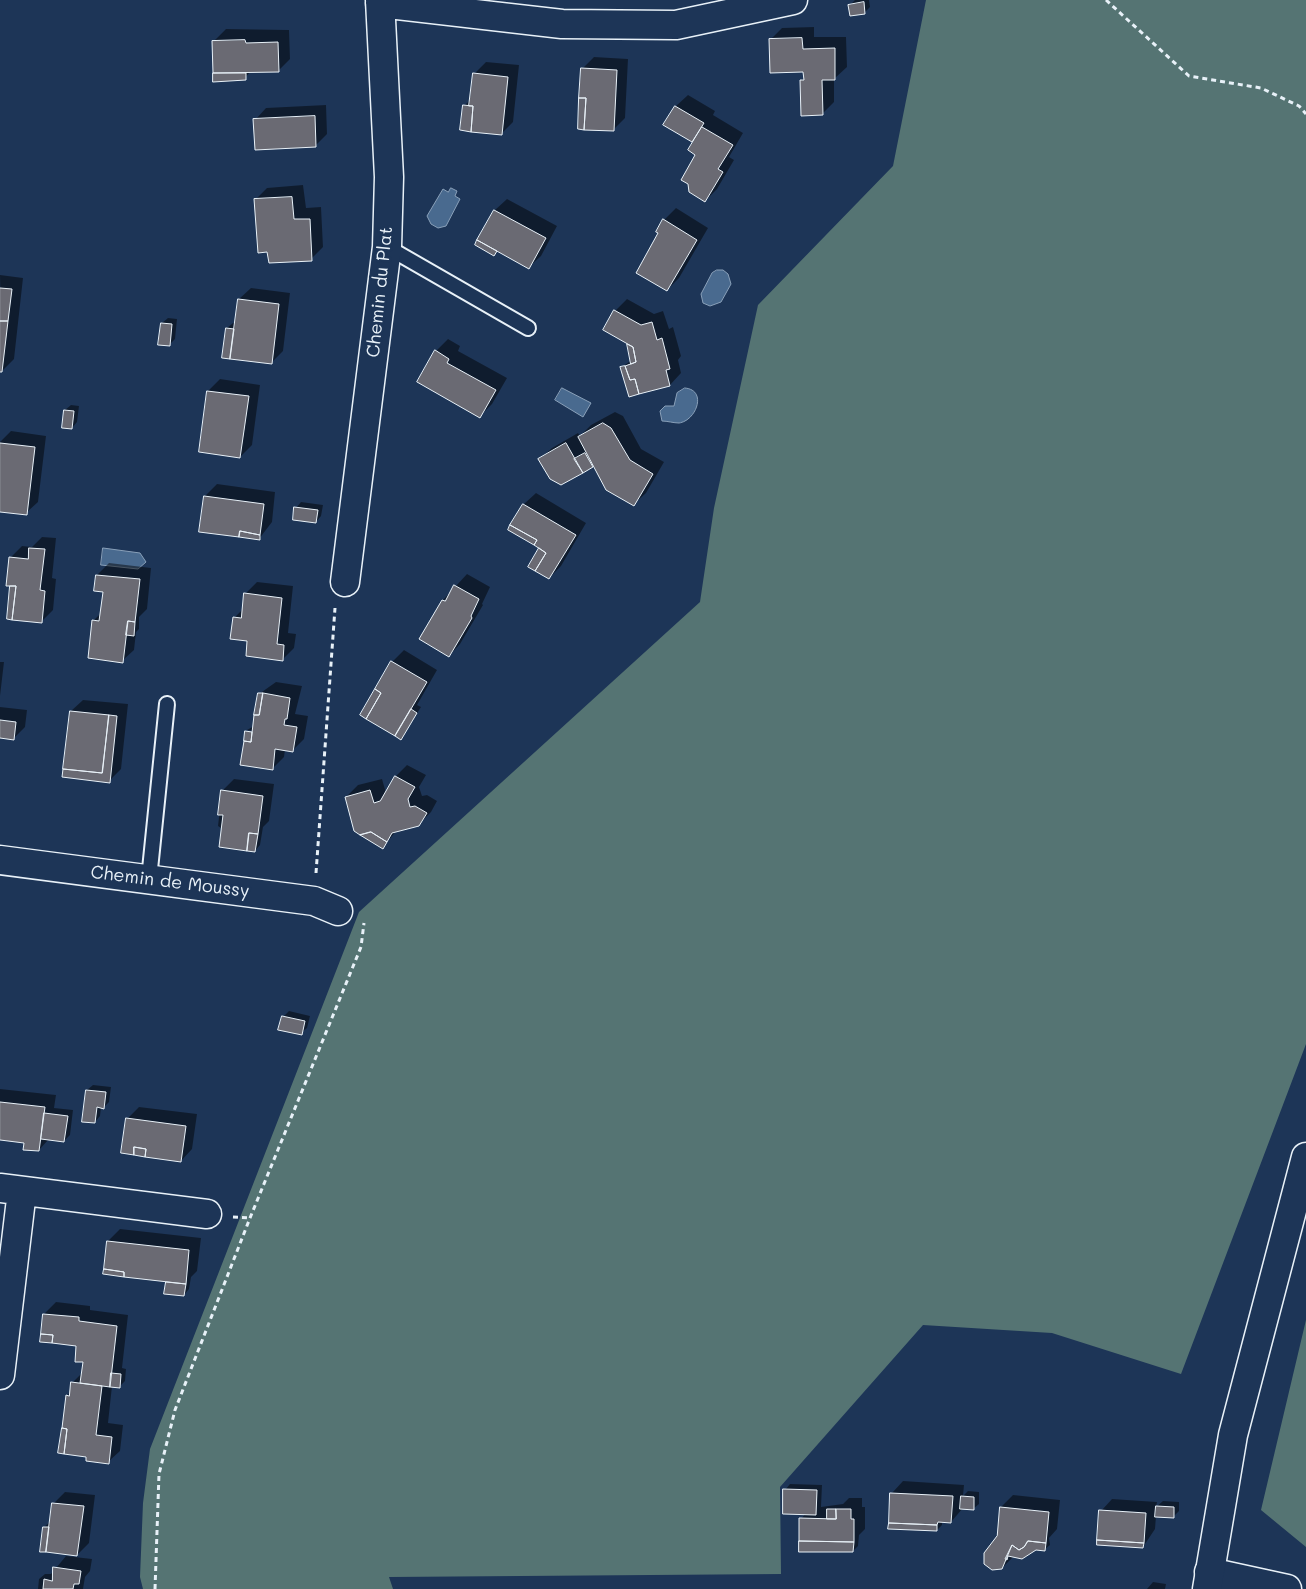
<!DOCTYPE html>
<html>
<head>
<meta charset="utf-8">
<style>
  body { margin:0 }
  canvas { display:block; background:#1d3557 }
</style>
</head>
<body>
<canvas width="1306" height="1589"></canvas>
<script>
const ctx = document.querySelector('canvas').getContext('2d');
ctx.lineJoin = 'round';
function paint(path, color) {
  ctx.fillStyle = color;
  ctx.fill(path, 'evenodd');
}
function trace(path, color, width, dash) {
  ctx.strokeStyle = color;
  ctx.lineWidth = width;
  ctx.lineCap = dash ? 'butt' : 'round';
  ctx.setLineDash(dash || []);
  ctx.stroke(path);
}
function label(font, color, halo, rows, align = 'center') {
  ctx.font = font + ' Mali,sans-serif';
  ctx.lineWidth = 5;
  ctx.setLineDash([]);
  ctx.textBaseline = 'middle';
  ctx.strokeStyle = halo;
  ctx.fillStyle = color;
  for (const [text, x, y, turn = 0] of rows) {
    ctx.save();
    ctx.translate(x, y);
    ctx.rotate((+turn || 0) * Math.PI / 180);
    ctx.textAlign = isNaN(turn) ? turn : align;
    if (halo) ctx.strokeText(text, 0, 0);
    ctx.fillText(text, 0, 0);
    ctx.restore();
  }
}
const green = new Path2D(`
  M926 0H1306V1044L1181 1374 1052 1333 923 1325 780 1487 781 1574 389 1577 393 1589H143L140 1577 143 1503 150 1449 359 912 700 602 714 508 758 305 893 166Z
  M1306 1320V1547L1261 1510Z`);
const water = new Path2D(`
  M451 188 457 191 455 196 460 199 446 226 438 228 431 224 427 216 443 189 448 192Z
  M717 270H723L728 274 731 284 721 302 710 306 703 303 701 294 712 273Z
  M562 388 591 403 583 417 555 400Z
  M685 388C708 390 696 421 679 423 674 423 667 421 662 421L660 411 665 406H674L677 393Z
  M103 548 140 553 146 562 138 569 101 565Z`);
const shadow = new Path2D(`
  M855 0H869L870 7 864 13 850 5Z
  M814 27V37H846L847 67 834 79V102L822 114 801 81 805 77 804 70 770 40 782 28Z
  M226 29 289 30 290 59 278 71H251L245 78 215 81 214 41Z
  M594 57 628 59 625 118 613 130 582 69Z
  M486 62 519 65 513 122 501 134 464 106 470 100 474 74Z
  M688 95 715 111 713 115 743 133 729 157 734 160 717 189 705 201 694 142 665 125 676 106Z
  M326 105 327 134 315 146 255 120 266 108Z
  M303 185 306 208 321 207 323 247 311 259 255 200 267 188Z
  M507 199 557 226 541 256 529 267 498 250 494 254 477 245 495 210Z
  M676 208 708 228 679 278 667 290 664 220Z
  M0 275 23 278 14 359 2 371Z
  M251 288 290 293 283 351 271 363 224 357 227 328 233 323H236L239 299Z
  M627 299 654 314 663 311 669 329 673 327 681 356 678 360 681 373 670 385 622 367 632 360 615 311Z
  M168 318 177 319 175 339 169 345 162 323Z
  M448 339 460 346 458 351 507 378 492 404 480 416 436 351Z
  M220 379 260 385 252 445 240 457 208 391Z
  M71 405 79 406 77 422 72 428 65 410Z
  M615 412 623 416 641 449 664 462 646 493 634 504 594 464 540 459 552 448 578 433 580 436 591 425Z
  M11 431 46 436 38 502 26 513 0 510V442Z
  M217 484 275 492 272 522 259 539 205 496Z
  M536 493 586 523 561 566 549 578 541 548 509 529 524 504Z
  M301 502 323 505 321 516 316 522 296 508Z
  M42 537 56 538 52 578 56 579 53 610 41 622 11 557 22 546 32 547Z
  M109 563 151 568 147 609 139 617V629L136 632 134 650 122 661 93 621 102 612 104 591 95 590 97 575Z
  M467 574 490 587 482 604 483 605 460 644 449 656 443 600Z
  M257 582 293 586 288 633 296 634 294 648 282 660 248 640 234 618 243 609 245 594Z
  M404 650 437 670 417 705 421 707 401 738 362 714 392 662Z
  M0 662H4L0 696Z
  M276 682 302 686 295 714 308 716 304 739 293 750 285 749 284 757 272 769 241 764 246 732 252 734 255 731 247 730 254 726 259 694Z
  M83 700 128 704 121 769 109 781 71 711Z
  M0 707 27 710 25 727 13 739 0 737Z
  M407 765 426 775 419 787 422 796 427 795 437 801 431 812 419 824 397 830 383 847 346 797 358 785 382 779 386 793 396 776Z
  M234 779 274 784 269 821 263 827 260 845 255 851 218 826 222 791Z
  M289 1011 310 1016 307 1028 301 1033 283 1017Z
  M93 1085 111 1087 109 1102 104 1107H101L100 1116 95 1122 87 1090Z
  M0 1089 56 1095 54 1108 73 1110 70 1135 64 1141 49 1139 39 1150 25 1142 0 1138Z
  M139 1107 197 1114 192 1149 181 1161 127 1119Z
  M120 1229 201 1238 197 1271 191 1277 189 1289 184 1295 167 1282 168 1281 108 1241Z
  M56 1302 90 1306V1310L128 1315 122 1368 126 1369 125 1381 120 1386H112L108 1423 123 1425 120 1451 108 1462 67 1396 70 1392 72 1383 83 1372 84 1361 78 1345 41 1341 44 1314Z
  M903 1481 964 1485 963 1496 968 1491 979 1492V1504L973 1509 963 1508 951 1522 942 1521V1525L937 1530 892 1493Z
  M790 1484 822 1485 821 1507 843 1504 849 1498H862V1507H865V1529L859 1535 858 1546 853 1551 801 1519 806 1513 785 1490Z
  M65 1492 95 1495 89 1543 77 1555 42 1551 44 1527 50 1522 53 1504Z
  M1013 1495 1060 1500 1057 1529 1049 1538 1050 1545 1044 1550 1035 1549 1026 1557H1013L1002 1568 998 1537 1001 1507Z
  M1112 1499 1157 1502 1156 1507 1163 1501 1179 1502V1511L1173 1517 1156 1516 1155 1529 1143 1547 1101 1511Z
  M66 1556 92 1559 90 1571 85 1577 83 1589H38L39 1579 45 1574H51Z
  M1153 1582 1166 1584 1165 1589H1147Z`);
const building = new Path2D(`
  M864 2 865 14 850 16 848 5Z
  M802 38 803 49 835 48V80H822L823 115 801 116 800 80H804L803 72 770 73 769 39Z
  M245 40 246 43 278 42 279 72 213 73 212 41Z
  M581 68 617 70 614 131 584 130 586 98H579Z
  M213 73H246V80L213 82Z
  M473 73 508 77 502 135 471 132 473 106H469Z
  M579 98H586L584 130 578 129Z
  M463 105 473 106 471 132 460 130Z
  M675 106 704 123 692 142 663 125Z
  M315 116 316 147 255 150 253 119Z
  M702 127 733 145 718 169 723 172 705 202 689 192 688 184 681 180 695 155 688 150Z
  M292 197 294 219H310L312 261 269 263 267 252 258 253 254 199Z
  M494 210 546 238 529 269 477 240Z
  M663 219 697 240 667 291 636 273 658 233 656 232Z
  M477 240 497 251 494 256 475 245Z
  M0 288 12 289 8 321H0Z
  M238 299 279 304 272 364 230 359Z
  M614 310 641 325 652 322 657 340 662 338 670 369 666 370 670 386 639 394 635 379 630 380 625 366 636 362 633 347 603 330Z
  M0 321H8L2 372H0Z
  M161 323 172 324 170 346 158 345Z
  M226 328 234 329 230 359 222 358Z
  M627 344 633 347 636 362 631 364Z
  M435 350 449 359 447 363 496 390 480 418 417 382Z
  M625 366 630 380 635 379 639 394 629 397 620 367Z
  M207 391 249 396 240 458 199 452Z
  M64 410 74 411 72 429 62 428Z
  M603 423 611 428 630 460 653 474 634 506 606 490 578 437Z
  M0 443 35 447 27 515 0 512Z
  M566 443 583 473 561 485 550 479 538 459Z
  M585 453 593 467 583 473 574 459Z
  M204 496 264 504 260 535 240 531 239 537 199 532Z
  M523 504 576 535 549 579 535 571 546 553 534 545 537 540 510 525Z
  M294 507 318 510 316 523 293 520Z
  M510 525 537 540 534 545 508 530Z
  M240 531 260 535V540L239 537Z
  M29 548 45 549 40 590 45 591 42 623 12 620 16 586H6L9 557 28 559Z
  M539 548 546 553 535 571 528 567Z
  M96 575 140 579 135 622 128 621 123 663 88 658 92 620 99 621 103 592 94 591Z
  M454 585 479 599 471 616 472 618 449 657 419 639 442 600 445 601Z
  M10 586H16L12 620 7 619Z
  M244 593 282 598 277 644 284 645 283 661 246 656 247 641 230 639 233 617 241 618Z
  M128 621 135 622 134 636 126 635Z
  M391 661 427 682 395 736 366 719 381 693 375 689Z
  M375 689 381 693 366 719 360 715Z
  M258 693H263L259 715H254Z
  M263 693 290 698 287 719H285L284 725 297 727 293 752 275 749 273 770 240 765 244 741 251 742 254 715H259Z
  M411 709 417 713 401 740 395 736Z
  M70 711 109 715 102 773 63 769Z
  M109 715 117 716 110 783 62 777 63 769 102 773Z
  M0 720 16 722 14 740 0 738Z
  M245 731 252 732 251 742 244 741Z
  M395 776 415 787 408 799 410 807 415 806 427 813 419 826 392 833 387 842 371 832 360 835 354 831 345 797 370 790 374 803 380 801Z
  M221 790 263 796 258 834 249 833 247 851 219 847 223 815H218Z
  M371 832 387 842 383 849 360 835Z
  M249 833 258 834 255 852 247 851Z
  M282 1016 305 1021 302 1035 278 1030Z
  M86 1090 106 1092 104 1109 97 1107 95 1123 82 1122Z
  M0 1102 45 1107 39 1151 23 1150 24 1143 0 1140Z
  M44 1113 68 1116 64 1142 41 1139Z
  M126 1118 186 1126 181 1162 145 1157 146 1149 134 1147V1155L121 1153Z
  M134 1147 146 1149 145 1157 134 1155Z
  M107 1241 189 1250 186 1284 124 1277V1272L104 1269Z
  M104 1269 124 1272V1277L103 1274Z
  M166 1282 186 1284 184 1296 164 1294Z
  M43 1314 79 1317V1321L117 1326 110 1387 80 1383 83 1362H75L76 1346 52 1343 53 1335 41 1334Z
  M41 1334 53 1335 52 1343 40 1342Z
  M111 1373 121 1374 120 1388 110 1387Z
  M71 1382 102 1386 96 1435 112 1437 109 1464 86 1461V1457L64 1454 67 1429 62 1428 66 1395 69 1396Z
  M62 1428 67 1429 64 1454 58 1453Z
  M783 1489 817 1490 816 1515 783 1514Z
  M890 1493 953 1496 951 1523 938 1522 937 1525 889 1523Z
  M961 1496 974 1497V1510L960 1509Z
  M52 1503 84 1506 77 1556 46 1552Z
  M1156 1506 1174 1507V1518L1155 1517Z
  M1000 1507 1049 1512 1046 1543 1028 1541 1024 1547 1019 1550 1012 1545 1002 1569 992 1570 984 1564V1553L997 1536Z
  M827 1509H836V1519H827Z
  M836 1509H851V1519H854V1542L799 1541V1518L836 1519Z
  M1099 1510 1146 1513 1144 1543 1097 1540Z
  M889 1523 937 1525V1531L888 1529Z
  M43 1527H49L46 1552H40Z
  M1097 1540 1144 1543 1143 1548 1097 1545Z
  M799 1541 854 1542 853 1552H799Z
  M1028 1541 1046 1543 1045 1551 1036 1550 1022 1559 1008 1556 1007 1560 1005 1559 1012 1545 1019 1550 1024 1547Z
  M53 1567 81 1571 79 1584H74L73 1589H43L44 1579 52 1581Z`);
const path = new Path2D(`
  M1106 0 1189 76 1261 88 1299 106 1306 114
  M316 873 335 608
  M233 1217 250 1218
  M155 1589 159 1474 175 1410 250 1218 361 947 364 923`);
const lane = new Path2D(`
  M387 247 528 328
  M149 879 167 704`);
const street = new Path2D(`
  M380 3 562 24 676 25 793 0
  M345 582 387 247 389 177 380 0
  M0 860 314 901 338 911
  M0 1188 207 1214
  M0 1375 22 1191
  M1209 1572 1287 1589`);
const secondary = new Path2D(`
  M1207 1589 1233 1435 1306 1157`);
const streetNames = [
  ["Chemin du Plat",380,292,-84],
  ["Chemin de Moussy",170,882,7]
];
paint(green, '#557473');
paint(water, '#496a8f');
trace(water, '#89a0b9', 1);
paint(shadow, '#0007');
paint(building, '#6a6a73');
trace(building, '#e8f1f8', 1);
trace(lane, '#e8f1f8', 18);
trace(street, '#e8f1f8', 31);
trace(secondary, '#e8f1f8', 31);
trace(path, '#e8f1f8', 3, [5, 4]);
trace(lane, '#1d3557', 14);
trace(street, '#1d3557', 28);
trace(secondary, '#1d3557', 28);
label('18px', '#e8f1f8', '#1d3557', streetNames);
</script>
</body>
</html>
